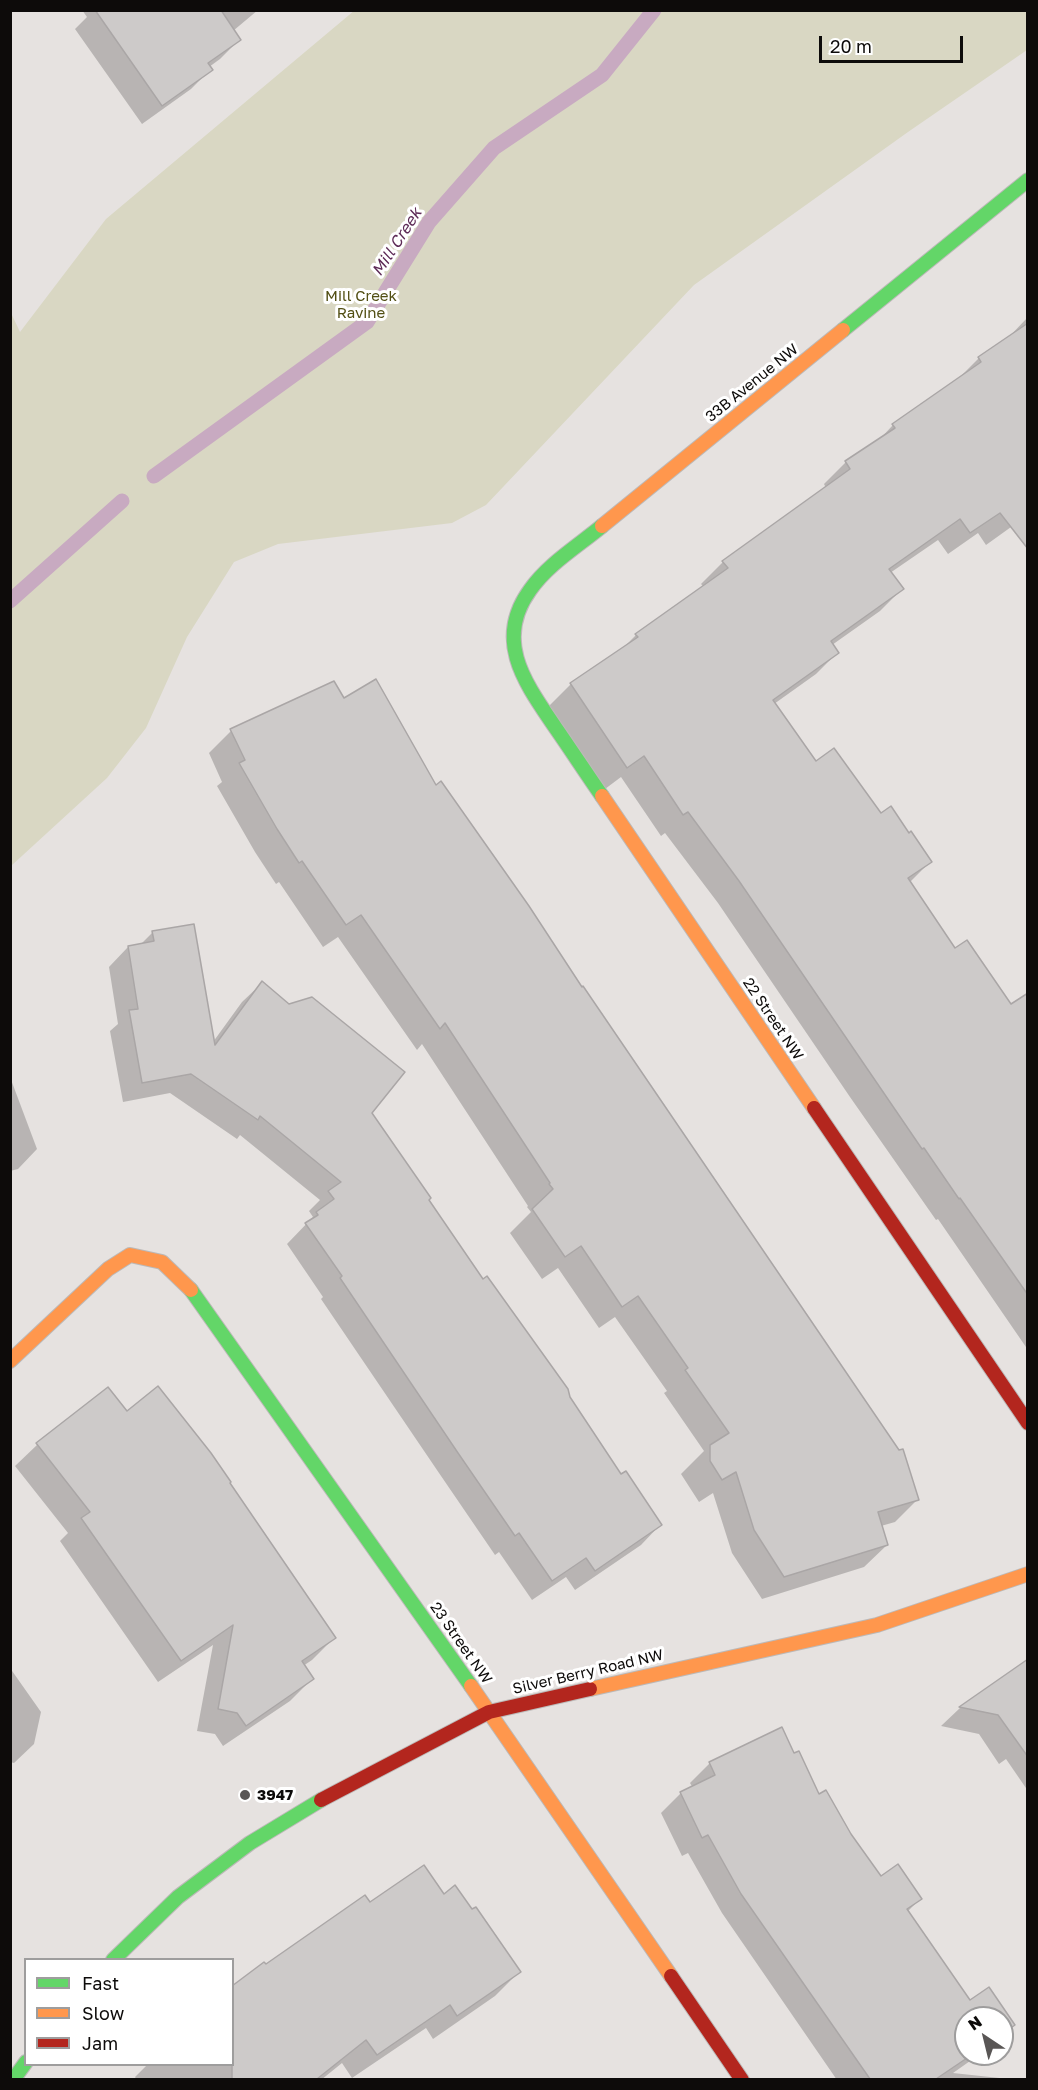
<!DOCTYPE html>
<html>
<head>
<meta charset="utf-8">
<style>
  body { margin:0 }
  #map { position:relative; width:1038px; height:2090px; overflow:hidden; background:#e6e2e0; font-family:"Golos Text",sans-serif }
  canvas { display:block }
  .frame { position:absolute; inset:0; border:12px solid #0d0b0a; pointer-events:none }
  .legend { position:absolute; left:24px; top:1958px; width:210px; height:108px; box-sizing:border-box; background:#fff; border:2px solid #9e9d9d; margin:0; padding:8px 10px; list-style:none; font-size:18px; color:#0d0b0a }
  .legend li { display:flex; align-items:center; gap:12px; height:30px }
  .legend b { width:30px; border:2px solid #9e9d9d }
  .north { position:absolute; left:954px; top:2006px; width:60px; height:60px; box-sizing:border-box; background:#fff; border:2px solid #9e9d9d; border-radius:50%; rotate:325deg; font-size:16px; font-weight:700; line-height:24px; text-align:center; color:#0d0b0a }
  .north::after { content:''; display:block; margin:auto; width:21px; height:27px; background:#595655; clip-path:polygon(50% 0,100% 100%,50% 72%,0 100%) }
  .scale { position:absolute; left:819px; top:36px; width:144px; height:27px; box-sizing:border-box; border:3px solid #0d0b0a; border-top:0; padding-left:8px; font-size:18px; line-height:21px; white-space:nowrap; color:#0d0b0a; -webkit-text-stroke:4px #fff; paint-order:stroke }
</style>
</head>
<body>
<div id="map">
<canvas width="1038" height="2090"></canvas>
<div class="frame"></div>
<ul class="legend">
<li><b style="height:8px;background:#63d668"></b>Fast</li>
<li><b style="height:8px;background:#ff974d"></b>Slow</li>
<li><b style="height:8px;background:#b3261e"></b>Jam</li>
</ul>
<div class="north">N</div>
<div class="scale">20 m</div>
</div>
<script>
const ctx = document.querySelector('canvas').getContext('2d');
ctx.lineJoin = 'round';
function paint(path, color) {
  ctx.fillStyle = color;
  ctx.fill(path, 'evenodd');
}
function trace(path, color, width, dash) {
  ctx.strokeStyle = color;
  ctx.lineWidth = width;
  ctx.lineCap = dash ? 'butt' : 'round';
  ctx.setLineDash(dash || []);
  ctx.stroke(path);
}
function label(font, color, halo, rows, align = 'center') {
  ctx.font = font + ' "Golos Text",sans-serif';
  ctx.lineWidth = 6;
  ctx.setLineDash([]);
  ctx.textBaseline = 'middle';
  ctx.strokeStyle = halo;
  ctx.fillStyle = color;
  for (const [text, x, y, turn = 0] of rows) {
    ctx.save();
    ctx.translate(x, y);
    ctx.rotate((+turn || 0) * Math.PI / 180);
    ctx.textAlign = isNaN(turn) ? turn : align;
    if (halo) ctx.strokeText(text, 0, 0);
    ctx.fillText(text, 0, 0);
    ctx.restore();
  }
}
const green = new Path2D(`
  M355 10 1027 11V50L908 132 694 285 486 505 452 523 278 544 234 562 187 637 146 728 107 778 11 866V313L20 332 106 219Z`);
const shadow = new Path2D(`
  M82 10H258L233 31 239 40 220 59 209 67 211 69 191 89 142 124 75 29 87 17Z
  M1028 317V473L1018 522 986 545 978 533 948 554 938 540 890 573 902 589 880 611 832 645 837 653 816 674 774 704 816 763 881 815 930 862 909 883 955 950 1028 1024V1350L938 1219 936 1220 850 1097 718 903 665 833 661 836 621 777 605 789 549 706 571 684 621 650 636 635 704 587 701 584 723 562 826 488 824 484 846 462 878 441 893 425 956 381 979 358 1006 340Z
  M343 700 436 787 917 1500 895 1522 881 1526 887 1545 864 1567 762 1599 732 1553 713 1493 699 1502 681 1474 704 1451 664 1393 667 1391 615 1317 599 1328 558 1268 542 1279 510 1233 531 1212 527 1207 528 1206 422 1044 417 1050 338 937 323 947 279 882 276 884 255 852 217 786 222 782 209 753 231 731Z
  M153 932 213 1042 242 1002 262 983 371 1113 482 1281 569 1398 621 1477 660 1525 641 1545 575 1590 566 1577 532 1600 499 1552 495 1555 439 1473 321 1299 323 1297 287 1244 313 1217 309 1211 320 1200 240 1135 237 1139 170 1093 123 1102 110 1031 118 1024 109 967 128 947 140 945Z
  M10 1077 37 1149 18 1169 10 1171Z
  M107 1389 127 1413 334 1638 312 1660 303 1666 312 1679 290 1701 223 1746 215 1734 197 1731 213 1645 158 1682 60 1541 68 1533 15 1466 37 1445Z
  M1028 1661V1791L1006 1759 999 1764 979 1734 941 1726 960 1708Z
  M10 1668 41 1712 34 1744 14 1763 10 1762Z
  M794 1755 819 1796 850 1834 880 1878 920 1899 907 1912 970 2002 988 1990 1013 2025 1002 2036V2018H966V2054H980L953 2073 1018 2080H837L722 1913 688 1853 682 1856 661 1813 681 1793 693 1788 690 1783 710 1763Z
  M443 1896 519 1972 495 1996 433 2039 426 2028 352 2078 342 2063 321 2080H137L135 2077 148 2064H232L265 1966 370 1904Z`);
const stream = new Path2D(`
  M154 476 367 322 429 222 494 148 602 75 654 10
  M10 601 122 501`);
const building = new Path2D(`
  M95 10H221L241 40 208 63 213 70 162 106Z
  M1028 323V549L1000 513 970 533 960 519 889 569 904 589 831 641 839 653 773 700 816 761 834 748 881 813 891 806 909 833 911 831 932 862 908 878 955 948 967 940 1011 1004 1028 993V1295L960 1198 959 1199 924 1148 922 1149 739 881 688 812 683 815 644 756 627 768 570 683 638 637 635 634 728 568 722 561 850 469 845 461 895 428 892 424 981 362 978 357Z
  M376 679 436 785 441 781 529 906 582 987 583 986 899 1450 903 1449 919 1500 878 1512 888 1545 784 1577 754 1530 736 1472 722 1480 710 1461V1445L729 1433 685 1370 688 1368 638 1296 622 1307 581 1246 565 1257 532 1209 553 1189 549 1184 550 1183 445 1023 440 1029 361 915 346 925 302 861 299 863 277 829 239 763 245 760 230 729 334 681 344 698Z
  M194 924 215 1045 262 981 289 1004 312 997 405 1072 372 1113 431 1198 429 1200 483 1279 487 1276 568 1389 570 1397 621 1474 626 1471 662 1525 595 1571 586 1558 552 1581 519 1533 515 1536 458 1453 340 1278 342 1276 305 1223 318 1215 316 1212 334 1199 328 1191 341 1182 260 1116 258 1120 191 1074 142 1083 129 1010 138 1009 128 946 154 941 152 931Z
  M158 1386 211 1453 231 1482 230 1483 336 1638 302 1661 314 1679 246 1726 237 1713 218 1709 233 1625 181 1661 81 1518 90 1512 36 1443 108 1387 127 1411Z
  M1028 1659V1757L998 1715 959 1707Z
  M782 1727 794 1753 799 1751 819 1794 826 1790 851 1834 881 1876 898 1864 922 1899 907 1909 970 2000 989 1987 1015 2025 1002 2034V2018H966V2054H973L936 2079H870L741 1894 708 1835 702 1838 680 1792 715 1775 709 1762Z
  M424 1865 444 1894 455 1885 472 1909 476 1907 521 1972 457 2016 450 2005 377 2055 366 2040 317 2079H232V1986L264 1962 266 1964 365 1895 370 1902Z`);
const fast = new Path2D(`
  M843 330 1028 180
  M602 796C586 773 571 750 555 727 526 684 493 641 530 590 548 564 578 546 602 526
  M191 1290 471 1686
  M113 1960 178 1897 250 1843 321 1800
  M13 2080 26 2062`);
const slow = new Path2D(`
  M602 526 843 330
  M602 796 814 1108
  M10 1361 108 1269 130 1255 162 1262 191 1290
  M471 1686 671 1976
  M590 1689 877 1625 1028 1574`);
const jam = new Path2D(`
  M814 1108 1028 1423
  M321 1800 489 1712 590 1689
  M671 1976 742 2080`);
const markers = [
  [245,1795,6,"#595655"]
];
const parkNames = [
  ["Mill Creek",361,296],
  ["Ravine",361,313]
];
const streetNames = [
  ["33B Avenue NW",752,383,-39],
  ["22 Street NW",773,1019,56],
  ["23 Street NW",461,1643,55],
  ["Silver Berry Road NW",588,1672,-13]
];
const poiNames = [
  ["3947",257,1795]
];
const waterNames = [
  ["Mill Creek",397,242,-57]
];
paint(green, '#d9d7c3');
paint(shadow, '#0003');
trace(stream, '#c8aac1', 15);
paint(building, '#cdcac9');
trace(building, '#aaa6a6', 1.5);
trace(fast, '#bcb9b8', 16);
trace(slow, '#bcb9b8', 16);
trace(jam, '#bcb9b8', 16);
trace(fast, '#63d668', 14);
trace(slow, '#ff974d', 14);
trace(jam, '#b3261e', 14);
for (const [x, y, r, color] of markers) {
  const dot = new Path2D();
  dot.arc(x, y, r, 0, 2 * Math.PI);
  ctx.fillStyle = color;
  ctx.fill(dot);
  trace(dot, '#fff', 2);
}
label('15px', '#524f14', '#fff', parkNames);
label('15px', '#0d0b0a', '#fff', streetNames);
label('bold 15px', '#0d0b0a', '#fff', poiNames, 'left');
label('italic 16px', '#5d2a56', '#fff', waterNames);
</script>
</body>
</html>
